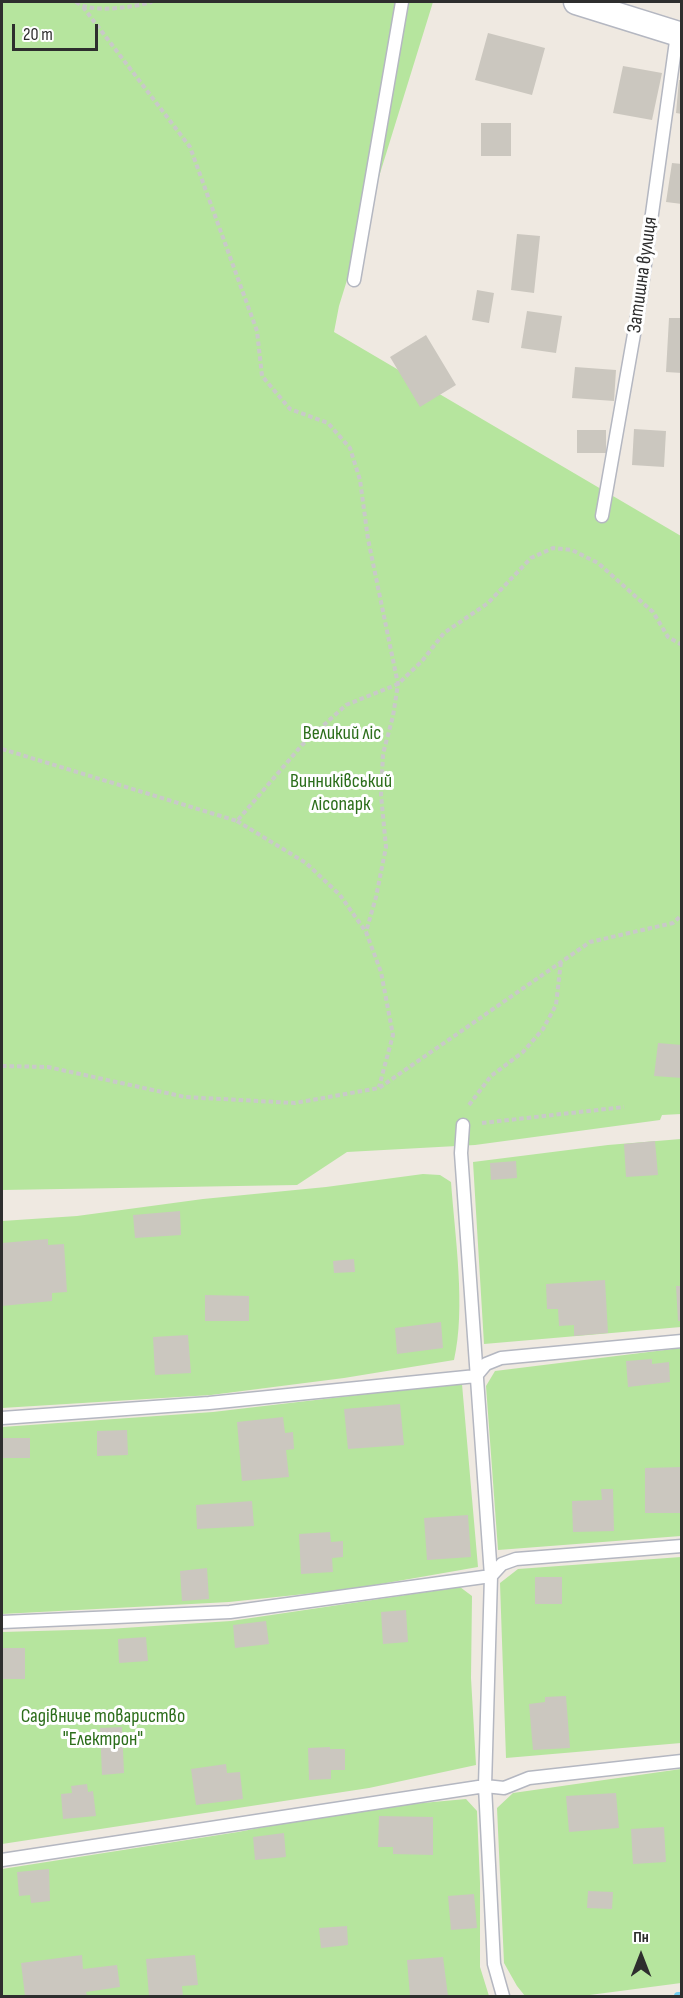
<!DOCTYPE html>
<html>
<head>
<meta charset="utf-8">
<style>
  body { margin:0 }
  #map { position:relative; width:683px; height:1998px; overflow:hidden; background:#efe9e1; font-family:"Sofia Sans Condensed",sans-serif }
  canvas { display:block }
  .frame { position:absolute; inset:0; border:3px solid #2e2e2e; pointer-events:none }
  .north { position:absolute; left:611px; top:1926px; width:60px; height:60px; -webkit-text-stroke:4px #fff; paint-order:stroke; rotate:0deg; font-size:16px; font-weight:700; line-height:24px; text-align:center; color:#2e2e2e }
  .north::after { content:''; display:block; margin:auto; width:21px; height:27px; background:#2e2e2e; clip-path:polygon(50% 0,100% 100%,50% 72%,0 100%) }
  .scale { position:absolute; left:12px; top:24px; width:86px; height:27px; box-sizing:border-box; border:3px solid #2e2e2e; border-top:0; padding-left:8px; font-size:18px; line-height:21px; white-space:nowrap; color:#2e2e2e; -webkit-text-stroke:4px #fff; paint-order:stroke }
</style>
</head>
<body>
<div id="map">
<canvas width="683" height="1998"></canvas>
<div class="frame"></div>
<div class="north">Пн</div>
<div class="scale">20 m</div>
</div>
<script>
const ctx = document.querySelector('canvas').getContext('2d');
ctx.lineJoin = 'round';
function paint(path, color) {
  ctx.fillStyle = color;
  ctx.fill(path, 'evenodd');
}
function trace(path, color, width, dash) {
  ctx.strokeStyle = color;
  ctx.lineWidth = width;
  ctx.lineCap = dash ? 'butt' : 'round';
  ctx.setLineDash(dash || []);
  ctx.stroke(path);
}
function label(font, color, halo, rows, align = 'center') {
  ctx.font = font + ' "Sofia Sans Condensed",sans-serif';
  ctx.lineWidth = 6;
  ctx.setLineDash([]);
  ctx.textBaseline = 'middle';
  ctx.strokeStyle = halo;
  ctx.fillStyle = color;
  for (const [text, x, y, turn = 0] of rows) {
    ctx.save();
    ctx.translate(x, y);
    ctx.rotate((+turn || 0) * Math.PI / 180);
    ctx.textAlign = isNaN(turn) ? turn : align;
    if (halo) ctx.strokeText(text, 0, 0);
    ctx.fillText(text, 0, 0);
    ctx.restore();
  }
}
const green = new Path2D(`
  M2 2H433L339 306 334 332 681 536V1114L662 1115 660 1120 475 1145 347 1152 297 1185 2 1190Z
  M681 1139V1327L484 1344 473 1162 608 1145Z
  M423 1174 440 1175 451 1182C455 1237 466 1308 454 1360L344 1378 211 1395 2 1408V1221L77 1216 203 1199 326 1187Z
  M681 1348V1536L498 1550 486 1386 495 1371Z
  M452 1384H462L478 1567 352 1589 229 1602 2 1614V1427L213 1412Z
  M681 1557V1743L506 1758 500 1583 518 1569Z
  M460 1587 472 1596 471 1678 476 1765 369 1788 2 1844V1632L108 1629 231 1621Z
  M681 1769V1983L582 1996H525L517 1986 504 1963 497 1808 513 1793Z
  M466 1799 477 1811 480 1883V1967L489 1996H2V1869L238 1832 357 1809Z`);
const stream = new Path2D(`
  M678 1996H682`);
const building = new Path2D(`
  M488 33 545 48 532 95 475 80Z
  M623 66 662 73 652 120 613 113Z
  M679 80H682V114L676 113Z
  M481 123H511V156H481Z
  M672 163 682 164V204L666 202Z
  M517 234 540 236 534 293 511 290Z
  M477 290 494 293 489 323 472 320Z
  M527 311 562 316 556 353 521 348Z
  M669 318H682V373L666 372Z
  M426 335 456 385 420 407 390 357Z
  M575 367 616 370 614 401 572 398Z
  M634 429 666 431 664 467 632 465Z
  M577 430H606V453H577Z
  M658 1043 682 1045V1078L654 1076Z
  M655 1141 658 1175 626 1177 624 1144Z
  M516 1161 517 1178 491 1180 490 1163Z
  M180 1211 181 1235 135 1238 133 1215Z
  M48 1239V1245L64 1244 67 1292 52 1293V1301L2 1306V1243Z
  M354 1259 355 1272 334 1273 333 1261Z
  M605 1280 608 1333 574 1336V1325L559 1326 558 1309H547L546 1284Z
  M676 1286H682V1321H678Z
  M205 1295 249 1296V1321H205Z
  M441 1322 443 1348 397 1354 395 1328Z
  M188 1335 191 1373 155 1375 153 1337Z
  M652 1359V1364L669 1362 670 1382 628 1387 626 1361Z
  M400 1404 404 1445 348 1449 344 1409Z
  M283 1417 285 1433 293 1432 294 1449 286 1450 289 1477 242 1481 237 1422Z
  M127 1430 128 1455 97 1456V1431Z
  M2 1438H30V1458H2Z
  M682 1467V1513H645V1468Z
  M601 1489H613L614 1531 573 1532 572 1501 602 1500Z
  M252 1501 254 1526 197 1529 196 1505Z
  M468 1515 471 1557 427 1560 424 1518Z
  M330 1532 331 1542 343 1541V1557L332 1558 333 1572 301 1574 299 1534Z
  M207 1568 209 1599 182 1601 180 1571Z
  M535 1577H562V1604H535Z
  M406 1610 408 1642 383 1644 381 1612Z
  M266 1621 269 1644 235 1648 233 1625Z
  M146 1637 148 1661 119 1663 118 1639Z
  M2 1648H25V1679H2Z
  M566 1696 570 1748 533 1750 529 1704 545 1702V1697Z
  M122 1727 124 1773 102 1775 100 1728Z
  M330 1747V1749H345V1770H331V1779L309 1780 308 1748Z
  M226 1764 227 1773 240 1772 243 1799 196 1805 191 1769Z
  M87 1784 88 1792 93 1791 96 1816 63 1819 61 1794 72 1793 71 1786Z
  M616 1793 619 1828 569 1832 566 1796Z
  M379 1816 433 1817V1855L393 1854V1847H378Z
  M664 1827 666 1862 633 1864 631 1829Z
  M284 1833 286 1857 255 1860 253 1837Z
  M49 1869 50 1901 31 1903 30 1895 19 1896 17 1872Z
  M588 1891 613 1892 612 1909 587 1908Z
  M474 1894 477 1928 451 1930 448 1896Z
  M347 1926 348 1945 321 1948 319 1928Z
  M82 1955 83 1969 117 1965 120 1987 86 1992 87 1996H25L21 1963Z
  M195 1955 198 1985 182 1986 183 1996H149L146 1959Z
  M443 1957 448 1996H410L407 1960Z`);
const path = new Path2D(`
  M76 2C91 14 134 7 152 2
  M83 7 190 147 257 331 262 376 290 409 328 423 350 448 360 480 368 539 398 684 393 716 383 754 381 795 386 847 376 897 366 932
  M2 749 237 821 302 745 346 705 398 684 422 661 444 633 488 603 531 558 553 548 572 550 598 563 653 612 668 637 682 645
  M237 821 306 863 340 895 366 932 381 972 393 1035 379 1087
  M2 1066 48 1067 185 1097 295 1103 379 1088 590 942 673 923 682 915
  M469 1105 491 1076 523 1052 543 1029 556 1005 561 961
  M482 1123 624 1107`);
const lane = new Path2D(`
  M354 280 402 2
  M602 516 640 300 677 34
  M463 1125 461 1153 491 1576 485 1786 494 1964 503 1996
  M2 1418 209 1403 476 1376 486 1364 501 1358 682 1341
  M2 1622 230 1612 491 1576 502 1564 516 1559 682 1546
  M2 1860 485 1786 504 1788 529 1778 682 1761`);
const street = new Path2D(`
  M576 2 682 35`);
const streetNames = [
  ["Затишна вулиця",643,275,-82]
];
const parkNames = [
  ["Великий ліс",342,734],
  ["Винниківський",341,782],
  ["лісопарк",341,805],
  ["Садівниче товариство",103,1717],
  ["\"Електрон\"",103,1740]
];
paint(green, '#b6e59e');
trace(stream, '#75cff0', 8);
paint(building, '#cbc7bf');
trace(lane, '#b4b7c1', 15);
trace(street, '#b4b7c1', 27);
trace(path, '#c9c9c9', 4, [4.5, 3]);
trace(lane, '#fff', 12);
trace(street, '#fff', 24);
label('20px', '#2e2e2e', '#fff', streetNames);
label('20px', '#2c6e1b', '#fff', parkNames);
</script>
</body>
</html>
